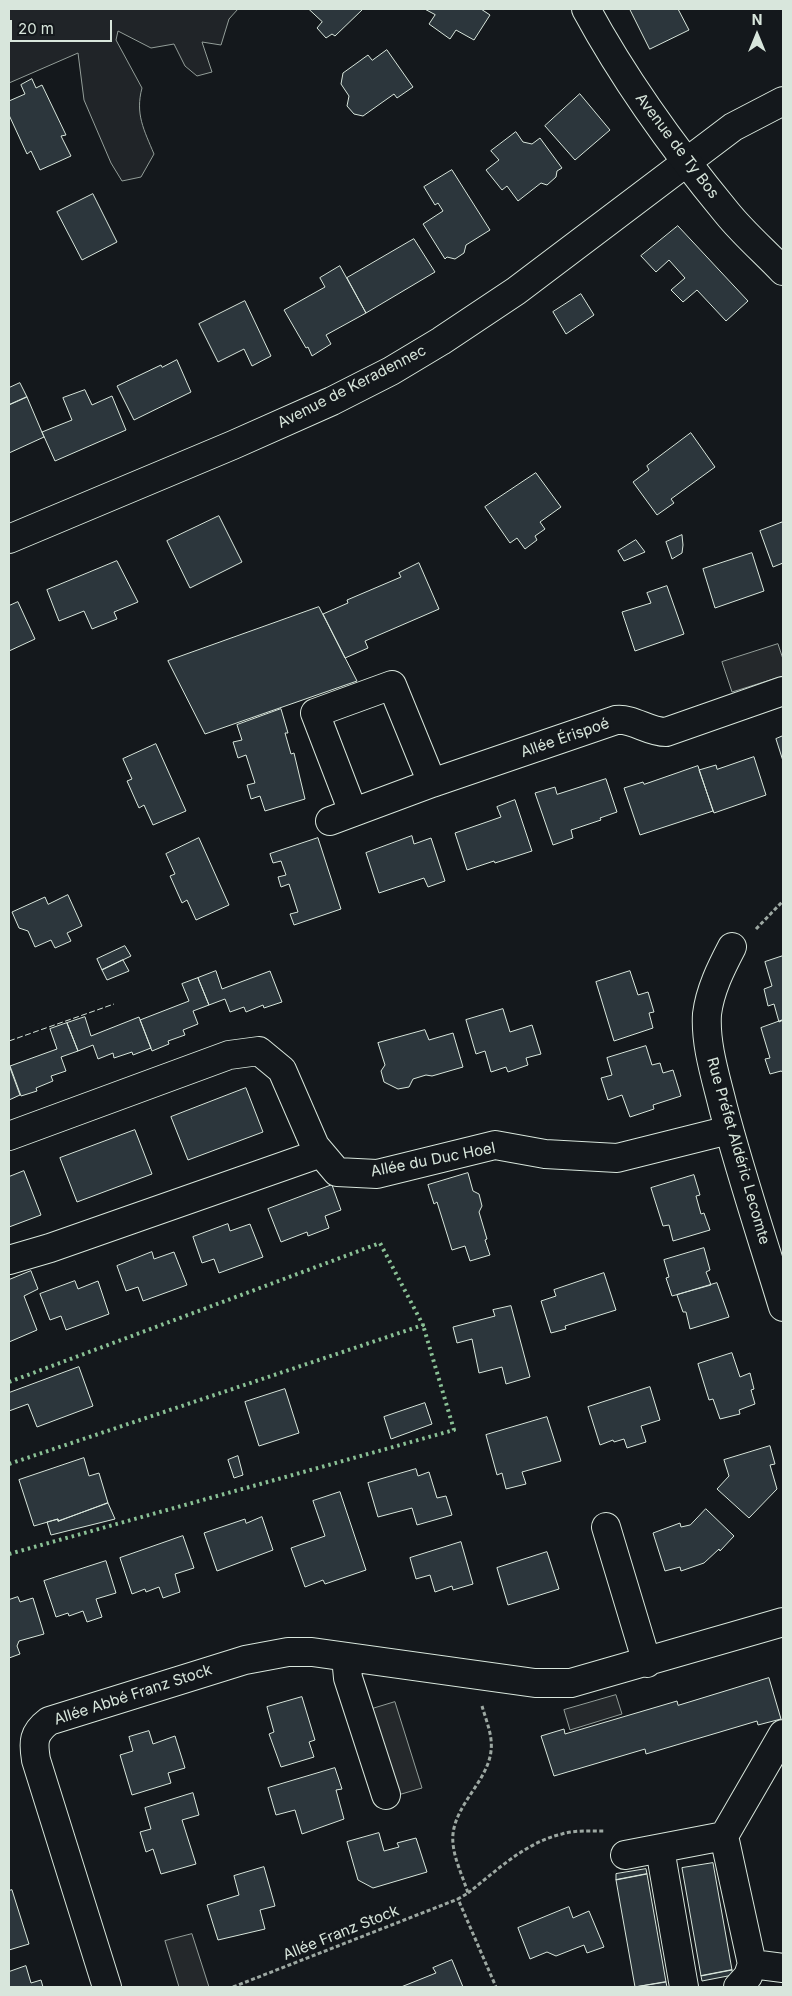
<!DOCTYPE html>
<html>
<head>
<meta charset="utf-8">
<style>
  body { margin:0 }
  #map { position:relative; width:792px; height:1996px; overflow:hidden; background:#14181c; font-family:Inter,sans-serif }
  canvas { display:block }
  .frame { position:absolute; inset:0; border:10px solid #d8e6dc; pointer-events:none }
  .north { position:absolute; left:732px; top:10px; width:50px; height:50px; -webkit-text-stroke:4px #14181c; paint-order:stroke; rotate:0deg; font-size:14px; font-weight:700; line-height:20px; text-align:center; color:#d8e6dc }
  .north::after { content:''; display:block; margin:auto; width:18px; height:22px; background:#d8e6dc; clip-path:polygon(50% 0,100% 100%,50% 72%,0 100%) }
  .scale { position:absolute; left:10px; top:20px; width:102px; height:22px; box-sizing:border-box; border:2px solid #d8e6dc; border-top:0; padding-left:6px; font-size:15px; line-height:18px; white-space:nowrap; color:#d8e6dc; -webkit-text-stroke:4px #14181c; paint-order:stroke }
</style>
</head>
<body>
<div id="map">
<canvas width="792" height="1996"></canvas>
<div class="frame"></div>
<div class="north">N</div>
<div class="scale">20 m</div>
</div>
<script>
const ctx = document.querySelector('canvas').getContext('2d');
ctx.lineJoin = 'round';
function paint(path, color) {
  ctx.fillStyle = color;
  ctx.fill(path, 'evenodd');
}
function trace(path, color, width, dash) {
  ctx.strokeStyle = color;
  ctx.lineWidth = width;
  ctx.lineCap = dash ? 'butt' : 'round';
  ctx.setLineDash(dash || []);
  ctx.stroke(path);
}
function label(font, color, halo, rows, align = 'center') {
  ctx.font = font + ' Inter,sans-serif';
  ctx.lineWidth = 4;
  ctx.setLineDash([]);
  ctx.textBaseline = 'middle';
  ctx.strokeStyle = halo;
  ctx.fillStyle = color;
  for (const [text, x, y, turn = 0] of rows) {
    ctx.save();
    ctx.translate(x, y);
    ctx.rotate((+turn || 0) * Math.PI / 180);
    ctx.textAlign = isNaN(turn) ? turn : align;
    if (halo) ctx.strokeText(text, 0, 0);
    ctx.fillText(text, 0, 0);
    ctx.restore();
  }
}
const green = new Path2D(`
  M9 9H238L229 19 221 45 202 42 212 72 197 76 185 66 174 44 151 48 118 31 116 40 142 88C135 114 144 130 154 154L141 177 122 181 111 163 84 100 78 53 9 83Z`);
const parking = new Path2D(`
  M778 644 783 659V676L732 692 722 662Z
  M616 1695 622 1714 570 1730 564 1710Z
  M395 1702 422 1788 398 1795 372 1709Z
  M192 1934 209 1987H179L165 1941Z`);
const building = new Path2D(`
  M309 9H363L335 36 332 34 326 38 317 28 322 22Z
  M425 9H481L490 15 474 40 456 30 450 39 429 24 435 15Z
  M630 9H678L689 30 650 49Z
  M387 50 413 87 397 98 394 94 363 116 354 114 347 106 349 96 341 84 343 73 368 55 372 60Z
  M32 79 36 88 42 85 66 135 61 136 71 156 40 170 31 151 27 154 9 115V101L25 94 21 85Z
  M580 94 610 130 575 160 545 126Z
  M516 132 523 142 532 144 540 138 562 168 557 171 556 177 547 185 541 183 518 201 507 186 502 190 486 170 499 160 491 151Z
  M452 170 490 230 466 245 464 253 455 259 447 257 445 259 423 224 443 211 438 203 435 205 424 187Z
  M93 194 117 242 82 260 57 212Z
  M678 226 748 301 726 321 697 290 683 302 671 290 685 278 669 260 656 272 641 256Z
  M414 239 435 272 366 313 347 278Z
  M340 266 366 313 326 335 331 344 312 356 308 347 306 348 284 310 325 287 320 278Z
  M581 294 594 315 566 334 553 312Z
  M245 301 271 356 252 366 244 349 218 362 199 324Z
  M177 360 191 392 134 420 117 386 161 365 162 367Z
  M20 383 27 397 9 405V388Z
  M85 390 92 405 112 396 126 430 55 461 42 432 72 420 63 398Z
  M27 397 44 437 9 453V405Z
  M691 433 715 467 671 499 674 503 657 515 633 482 649 470 647 466Z
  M536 473 561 507 540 522 545 529 535 536 537 540 525 549 517 538 510 543 485 507Z
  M219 516 242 562 190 588 167 541Z
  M783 522V563L773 567 760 531Z
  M682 535 683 545 682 553 672 559 666 542Z
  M636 540 645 552 624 561 618 551Z
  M752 553 764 591 715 608 703 569Z
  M117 561 138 602 114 612 117 619 92 629 84 611 59 621 47 590Z
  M419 563 439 609 365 641 368 648 345 658 323 614 348 603 347 600 401 577 399 573Z
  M667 586 684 634 635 651 622 612 651 603 647 593Z
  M18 602 35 639 9 651V606Z
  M319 607 357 681 205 734 168 661Z
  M281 709 288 733H285L291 754 294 753 305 799 265 811 260 796 251 799 247 785 255 783 246 755 238 758 233 742 242 740 237 725Z
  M783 736V761L776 739Z
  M156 744 186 811 153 825 144 805 139 808 127 781 132 779 123 759Z
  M754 757 766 795 714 813 699 770 716 765 717 769Z
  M698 766 713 811 640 835 624 788 643 782 644 784Z
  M606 779 617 812 600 818 601 820 571 830 573 838 553 845 535 793 555 787 557 794Z
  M515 800 532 851 495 863 494 861 467 870 455 833 501 817 497 807Z
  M412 836 414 844 431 838 445 881 428 887 424 878 379 893 366 853Z
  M199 838 229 905 196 920 187 900 182 903 170 876 175 874 166 854Z
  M318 838 341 909 294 925 290 914 298 912 289 884 281 887 278 877 286 875 281 861 273 863 270 854Z
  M68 895 82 926 67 933 71 941 55 948 51 940 35 947 28 931 19 928 12 912 45 897 48 904Z
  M125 946 131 956 102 970 97 959Z
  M783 956V1020L779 1022 774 1004 768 1006 764 989 772 986 765 962Z
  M123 960 129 971 107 980 102 970Z
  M216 971 222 989 270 971 282 1002 264 1008 263 1005 246 1012 244 1007 230 1012 225 999 209 1005 198 978Z
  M630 971 638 995 648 992 654 1012 649 1013 653 1028 614 1041 596 982Z
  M198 978 209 1005 193 1011 198 1024 183 1030 185 1035 168 1041 169 1044 152 1051 140 1020 189 1001 182 984Z
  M503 1009 510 1032 532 1025 541 1054 526 1058 528 1065 508 1072 506 1067 491 1072 485 1051 476 1054 466 1020Z
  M85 1017 91 1036 139 1017 151 1048 133 1055 132 1052 114 1058 113 1053 98 1059 93 1045 78 1051 67 1023Z
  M783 1020V1072L781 1071 770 1074 765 1059 770 1058 761 1028Z
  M67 1023 78 1051 61 1057 66 1071 51 1076 53 1081 36 1088 37 1091 21 1096 10 1066 57 1049 50 1029Z
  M425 1030 429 1040 453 1033 463 1067 432 1076 426 1075 413 1079 409 1087 398 1089 384 1082 381 1071 385 1065 378 1043Z
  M646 1046 652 1065 660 1063 663 1073 673 1070 681 1096 653 1105 654 1109 630 1117 622 1095 608 1100 601 1078 612 1075 607 1058Z
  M9 1065 20 1095 9 1100Z
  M246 1088 263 1132 188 1160 171 1117Z
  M135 1130 152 1174 77 1202 60 1158Z
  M24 1171 41 1215 9 1227V1177Z
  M468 1173 473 1191 479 1194 482 1206 479 1212 487 1239 485 1240 490 1255 470 1261 465 1246 452 1250 437 1202 434 1204 428 1185Z
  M694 1175 700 1195 696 1196 701 1214 704 1213 710 1230 673 1241 669 1225 663 1226 651 1188Z
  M332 1185 341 1210 325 1216 329 1228 308 1236 307 1232 281 1242 268 1209Z
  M228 1224 230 1231 250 1224 263 1257 219 1273 214 1259 202 1263 193 1237Z
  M704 1248 710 1270 706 1272 711 1285 672 1296 666 1278 669 1277 664 1260Z
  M152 1252 154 1259 174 1252 187 1285 143 1301 138 1287 126 1291 117 1266Z
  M31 1271 38 1289 24 1296 37 1330 9 1342V1280Z
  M604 1273 616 1310 565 1326 566 1329 551 1333 541 1301 556 1296 554 1290Z
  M75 1281 78 1289 98 1281 109 1314 66 1330 61 1316 50 1320 40 1294Z
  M717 1283 729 1317 690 1329 686 1312H683L677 1295Z
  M511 1306 530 1377 506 1384 502 1367 479 1373 472 1339 457 1343 453 1327 495 1316 493 1310Z
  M732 1353 740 1377 750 1373 754 1389 751 1390 755 1404 739 1410 740 1414 720 1419 713 1399 709 1400 698 1364Z
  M79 1367 93 1406 37 1427 28 1404 9 1411V1393Z
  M650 1387 660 1420 641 1426 646 1442 627 1448 624 1439 614 1442 613 1440 600 1445 588 1407Z
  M285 1389 299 1433 259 1446 245 1402Z
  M425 1403 432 1424 391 1439 384 1417Z
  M547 1417 561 1461 522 1472 526 1484 506 1489 502 1473 497 1475 486 1435Z
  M770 1446 775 1464 770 1465 777 1489 749 1518 717 1489 729 1476 724 1460Z
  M238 1456 243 1475 234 1478 228 1460Z
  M84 1458 89 1476 99 1473 108 1503 58 1521V1519L34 1526 19 1480Z
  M416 1469 418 1476 429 1472 437 1498 446 1496 452 1515 417 1525 412 1508 378 1517 368 1483Z
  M340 1492 366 1570 325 1584 323 1580 305 1587 291 1548 325 1536 313 1501Z
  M108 1503 115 1519 51 1535 47 1522 58 1519V1521Z
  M706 1509 734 1536 720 1551 719 1549 704 1563 681 1571 680 1567 665 1571 653 1533 680 1523 681 1527 690 1525Z
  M262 1517 273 1550 217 1571 204 1533 245 1519 246 1523Z
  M183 1536 194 1568 175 1574 180 1592 163 1598 159 1587 146 1592 145 1589 132 1594 120 1558Z
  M461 1542 473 1584 453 1590 452 1586 435 1592 430 1575 416 1579 410 1558Z
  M547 1552 559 1589 508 1605 497 1568Z
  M106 1561 116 1593 96 1599 102 1617 87 1622 83 1611 69 1616 68 1613 56 1617 44 1581Z
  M18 1597 20 1602 33 1598 44 1634 19 1641 17 1646 20 1654 9 1658V1600Z
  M769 1678 781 1719 758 1725 757 1721 646 1754 645 1749 554 1776 541 1736 564 1729 565 1734 677 1701 678 1705Z
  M302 1697 315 1740 309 1742 314 1757 281 1767 269 1734 274 1732 267 1707Z
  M149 1731 153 1744 175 1736 185 1768 168 1773 171 1783 132 1795 120 1755 133 1751 129 1737Z
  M335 1768 342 1789 336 1790 344 1819 302 1834 295 1810 276 1815 268 1788Z
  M193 1793 199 1815 182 1820 196 1864 161 1874 153 1849 146 1852 140 1832 151 1829 145 1808Z
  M379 1833 384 1851 399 1847 397 1843 416 1838 427 1872 373 1888 358 1880 347 1842Z
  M713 1863 732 1970 701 1976 682 1868Z
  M264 1867 275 1906 260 1910 265 1929 218 1940 207 1905 239 1895 234 1876Z
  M646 1869 647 1874 616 1880V1874Z
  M647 1874 666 1982 635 1987 616 1880Z
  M12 1890 29 1944 9 1950V1891Z
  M569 1907 573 1918 589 1911 604 1947 587 1953 584 1945 556 1956 547 1952 530 1959 518 1928Z
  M452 1960 463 1987H401L436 1973 433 1968Z
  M26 1966 31 1983 41 1980 43 1987H9V1972Z
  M732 1970 733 1975 702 1981 701 1976Z
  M666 1982 667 1987H635Z`);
const path = new Path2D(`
  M756 929 783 901
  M482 1706C486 1720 493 1736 491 1751 488 1780 456 1804 453 1834 451 1853 462 1874 468 1893L458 1899 496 1987
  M468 1893C496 1871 526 1842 562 1834 575 1830 590 1831 604 1831
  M233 1987 458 1899`);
const minor = new Path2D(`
  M9 539 233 445 332 401 391 371 441 341 516 291 733 127 783 101
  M353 812 315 713 392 685 432 783
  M330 821 432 783 616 720C633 718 648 732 666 732L783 691
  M732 947C721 968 710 990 707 1014 705 1045 716 1078 723 1107 741 1175 763 1241 783 1307
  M9 1136 229 1055 259 1051 282 1070 315 1146 337 1172 377 1174 495 1145 545 1154 617 1158 729 1130
  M9 1260 50 1248 321 1153
  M606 1527 647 1663
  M346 1657 348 1678 386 1795
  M783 1734 724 1836 752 1964 783 1968
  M660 1849 684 1987
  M625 1855 724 1836
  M107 1987 36 1760C33 1742 33 1733 49 1721L245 1660 288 1652H312L535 1683H571L783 1622
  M738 1987 748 1976 752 1964`);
const major = new Path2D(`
  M586 9C625 81 675 150 727 213 744 234 765 252 783 271`);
const hedge = new Path2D(`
  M9 1382 380 1243 423 1325 9 1464
  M9 1554 454 1430 423 1325`);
const fence = new Path2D(`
  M9 1041 114 1004`);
const streetNames = [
  ["Avenue de Ty Bos",677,146,53],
  ["Avenue de Keradennec",352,387,-27],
  ["Allée Érispoé",565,738,-19],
  ["Rue Préfet Aldéric Lecomte",738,1151,74],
  ["Allée du Duc Hoel",433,1160,-11],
  ["Allée Abbé Franz Stock",133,1695,-18],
  ["Allée Franz Stock",341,1933,-22]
];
paint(green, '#202428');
trace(green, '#939e99', 1);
paint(parking, '#24282b');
trace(parking, '#939e99', 1);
paint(building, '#2c363c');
trace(building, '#d8e6dc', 1);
trace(minor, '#d8e6dc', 30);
trace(major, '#d8e6dc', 30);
trace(path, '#9da8a2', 3, [4, 2.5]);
trace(minor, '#14181c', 28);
trace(major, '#14181c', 28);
trace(hedge, '#8ac095', 4, [2.5, 4]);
trace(fence, '#d8e6dc', 1, [6, 2.5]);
label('15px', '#d8e6dc', '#14181c', streetNames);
</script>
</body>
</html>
